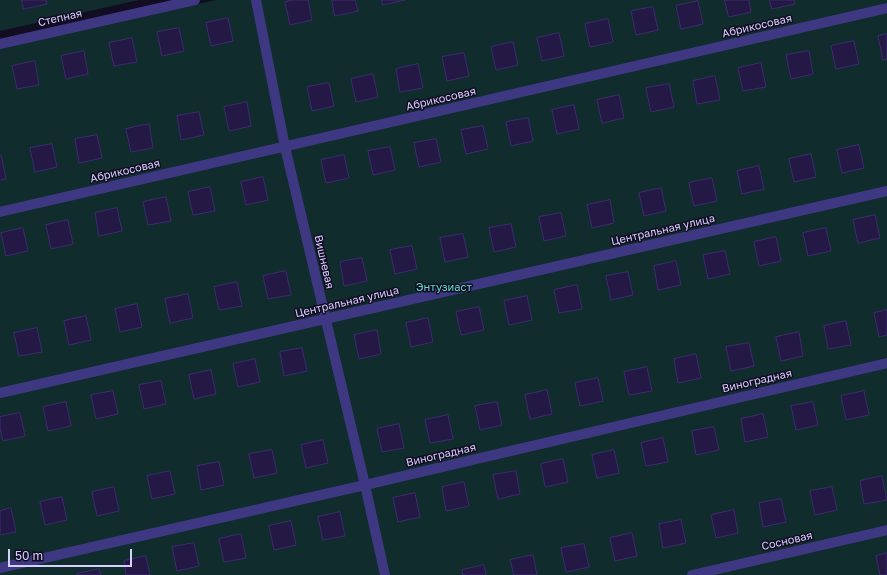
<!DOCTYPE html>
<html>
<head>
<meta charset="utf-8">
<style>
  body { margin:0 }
  #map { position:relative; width:887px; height:575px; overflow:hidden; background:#120d22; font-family:"Golos Text",sans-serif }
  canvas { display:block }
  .scale { position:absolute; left:8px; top:549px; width:124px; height:18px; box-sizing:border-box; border:2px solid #d6cfff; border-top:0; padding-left:5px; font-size:12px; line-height:14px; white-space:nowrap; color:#d6cfff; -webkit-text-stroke:3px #120d22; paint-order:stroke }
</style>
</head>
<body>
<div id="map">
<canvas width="887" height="575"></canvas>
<div class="scale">50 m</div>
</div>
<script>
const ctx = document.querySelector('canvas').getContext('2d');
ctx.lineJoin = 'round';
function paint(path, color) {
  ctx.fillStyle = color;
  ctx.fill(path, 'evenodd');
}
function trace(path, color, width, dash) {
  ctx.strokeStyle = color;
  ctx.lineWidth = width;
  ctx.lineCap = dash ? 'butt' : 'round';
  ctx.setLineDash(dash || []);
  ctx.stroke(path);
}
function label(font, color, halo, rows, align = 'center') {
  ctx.font = font + ' "Golos Text",sans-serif';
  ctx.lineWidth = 3;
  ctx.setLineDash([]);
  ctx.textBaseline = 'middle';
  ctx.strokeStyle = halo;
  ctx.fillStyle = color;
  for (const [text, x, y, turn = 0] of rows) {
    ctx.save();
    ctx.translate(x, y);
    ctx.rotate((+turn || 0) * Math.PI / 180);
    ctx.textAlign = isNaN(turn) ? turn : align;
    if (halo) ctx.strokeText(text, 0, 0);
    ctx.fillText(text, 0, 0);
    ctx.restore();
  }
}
const green = new Path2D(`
  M0 0H139L0 31Z
  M216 0H887V575H0V48Z`);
const building = new Path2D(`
  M22 0H46L47 4 24 9Z
  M293 0H308L312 20 290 25 285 2Z
  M332 0H355L358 11 335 16Z
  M382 0H405L383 5Z
  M725 0H749L751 12 729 17Z
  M770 0H794L795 4 772 9Z
  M698 1 703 24 681 29 676 6Z
  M653 7 658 30 636 35 631 11Z
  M228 18 233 41 211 46 206 23Z
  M608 19 613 42 590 47 585 24Z
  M179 28 184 51 162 56 157 32Z
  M559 33 564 56 542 61 537 38Z
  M887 34V59L883 60 878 36Z
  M132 38 137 62 114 66 109 43Z
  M854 41 859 64 836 69 831 46Z
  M513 42 518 65 496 70 491 47Z
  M84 51 88 74 66 79 61 56Z
  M809 51 813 74 791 79 786 55Z
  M464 53 469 76 447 81 442 57Z
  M35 61 39 85 17 89 12 66Z
  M761 63 766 87 743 91 738 68Z
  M418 64 423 88 400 92 396 69Z
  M373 74 378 97 356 102 351 79Z
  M715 76 720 100 697 104 693 81Z
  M329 83 334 106 312 111 307 87Z
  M669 84 674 107 651 112 646 88Z
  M619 95 624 118 602 123 597 100Z
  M247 102 251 126 229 131 224 107Z
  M574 105 579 129 557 134 552 110Z
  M199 112 204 135 181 140 177 116Z
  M528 118 533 141 511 146 506 122Z
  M149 124 153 148 131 152 126 129Z
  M483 126 488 149 466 154 461 130Z
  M97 135 102 158 79 163 75 139Z
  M436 139 441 162 419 167 414 143Z
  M52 144 57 167 35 172 30 148Z
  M859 145 864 168 842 173 837 150Z
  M390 147 395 170 373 175 368 151Z
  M811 154 816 177 794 182 789 159Z
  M0 155H1L6 179 0 180Z
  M344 155 349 178 326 183 321 160Z
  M759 166 764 189 742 194 737 171Z
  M263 177 268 200 246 205 241 182Z
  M712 178 717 201 694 206 689 183Z
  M210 187 215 211 193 215 188 192Z
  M661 188 666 211 644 216 639 193Z
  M166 197 171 221 148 225 143 202Z
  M610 200 614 223 592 228 587 205Z
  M117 208 122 231 99 236 95 213Z
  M561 213 566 236 544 241 539 217Z
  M875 215 880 238 858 243 853 220Z
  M68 220 73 244 51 249 46 225Z
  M511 224 516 247 494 252 489 228Z
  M23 228 28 251 6 256 1 233Z
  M826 228 831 251 808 256 803 233Z
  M463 234 468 257 445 262 440 238Z
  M776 237 781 261 759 266 754 242Z
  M412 246 417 269 395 274 390 250Z
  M725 251 730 274 708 279 703 255Z
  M362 258 367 281 344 286 340 262Z
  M676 261 681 285 658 290 654 266Z
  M286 271 291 295 268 299 263 276Z
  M628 272 633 295 611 300 606 276Z
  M237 282 242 306 219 310 214 287Z
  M577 285 582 309 559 313 554 290Z
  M188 294 193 318 170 323 165 299Z
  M527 296 532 320 509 325 504 301Z
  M137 304 142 327 120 332 115 309Z
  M479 307 484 330 461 335 456 312Z
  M887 310V335L879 337 874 313Z
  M86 316 91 340 69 345 64 321Z
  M428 318 433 342 411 347 406 323Z
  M846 321 851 345 828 349 824 326Z
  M37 328 42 352 19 356 14 333Z
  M377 330 381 354 359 359 354 335Z
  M799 332 803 356 781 361 776 337Z
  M749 343 754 366 731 371 726 347Z
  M302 348 307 371 284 376 280 352Z
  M696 354 701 378 678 383 674 359Z
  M255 359 260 382 238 387 233 364Z
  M647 367 652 391 629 395 624 372Z
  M211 370 216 394 194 399 189 375Z
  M598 378 603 401 580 406 575 383Z
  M161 381 166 404 144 409 139 385Z
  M547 390 552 414 530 419 525 395Z
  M113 391 118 414 96 419 91 395Z
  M864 391 869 415 846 420 841 396Z
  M66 402 71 426 48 431 43 407Z
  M497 402 502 425 480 430 475 406Z
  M813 402 818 425 796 430 791 406Z
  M20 413 25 436 3 441 0 429V417Z
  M763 414 768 437 745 442 741 419Z
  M448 415 453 439 430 443 425 420Z
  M399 424 404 448 382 452 377 429Z
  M714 427 719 450 696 455 692 431Z
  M663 438 668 462 646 466 641 443Z
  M323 440 328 463 306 468 301 445Z
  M272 450 277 473 254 478 249 454Z
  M614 450 619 473 597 478 592 455Z
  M563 459 568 482 545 487 541 464Z
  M219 462 224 485 201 490 197 466Z
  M170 471 175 494 152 499 147 476Z
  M516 471 520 494 498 499 493 475Z
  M882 476 887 500 864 504 860 481Z
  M464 482 469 506 446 511 442 487Z
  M114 487 119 511 97 516 92 492Z
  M832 487 837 510 815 515 810 491Z
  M415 493 420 517 398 522 393 498Z
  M62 497 67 520 45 525 40 502Z
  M781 499 786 522 763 527 759 503Z
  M11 508 16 532 0 535V511Z
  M734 510 738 533 716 538 711 515Z
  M340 512 345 536 323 540 318 517Z
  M681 520 686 543 663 548 659 524Z
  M291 521 296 545 274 550 269 526Z
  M632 533 637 556 615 561 610 538Z
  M241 534 246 558 224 562 219 539Z
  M194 543 199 566 177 571 172 547Z
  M584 544 589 567 566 572 561 548Z
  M887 553V575H880L876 556Z
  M533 555 537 575H514L510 560Z
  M146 556 150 575H126L124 561Z
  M484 565 486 575H463L462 570Z
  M99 569 101 575H77V574Z`);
const minor = new Path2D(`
  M256 0 285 147 365 485 385 575
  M0 44 195 0
  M0 212 887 8
  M0 393 887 191
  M0 568 365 485 887 363
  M692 575 887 530`);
const streetNames = [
  ["Степная",60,18,-13],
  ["Абрикосовая",757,26,-13],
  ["Абрикосовая",441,99,-13],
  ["Абрикосовая",125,171,-13],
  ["Центральная улица",663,230,-13],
  ["Вишневая",324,262,77],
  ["Центральная улица",347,302,-13],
  ["Виноградная",757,381,-13],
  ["Виноградная",441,455,-13],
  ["Сосновая",787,541,-13]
];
const parkNames = [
  ["Энтузиаст",444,288]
];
paint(green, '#102c2d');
paint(building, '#241944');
trace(building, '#3c2b70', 1);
trace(minor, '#3e3882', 10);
label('11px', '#d6cfff', '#120d22', streetNames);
label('11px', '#59e1c5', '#120d22', parkNames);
</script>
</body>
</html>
